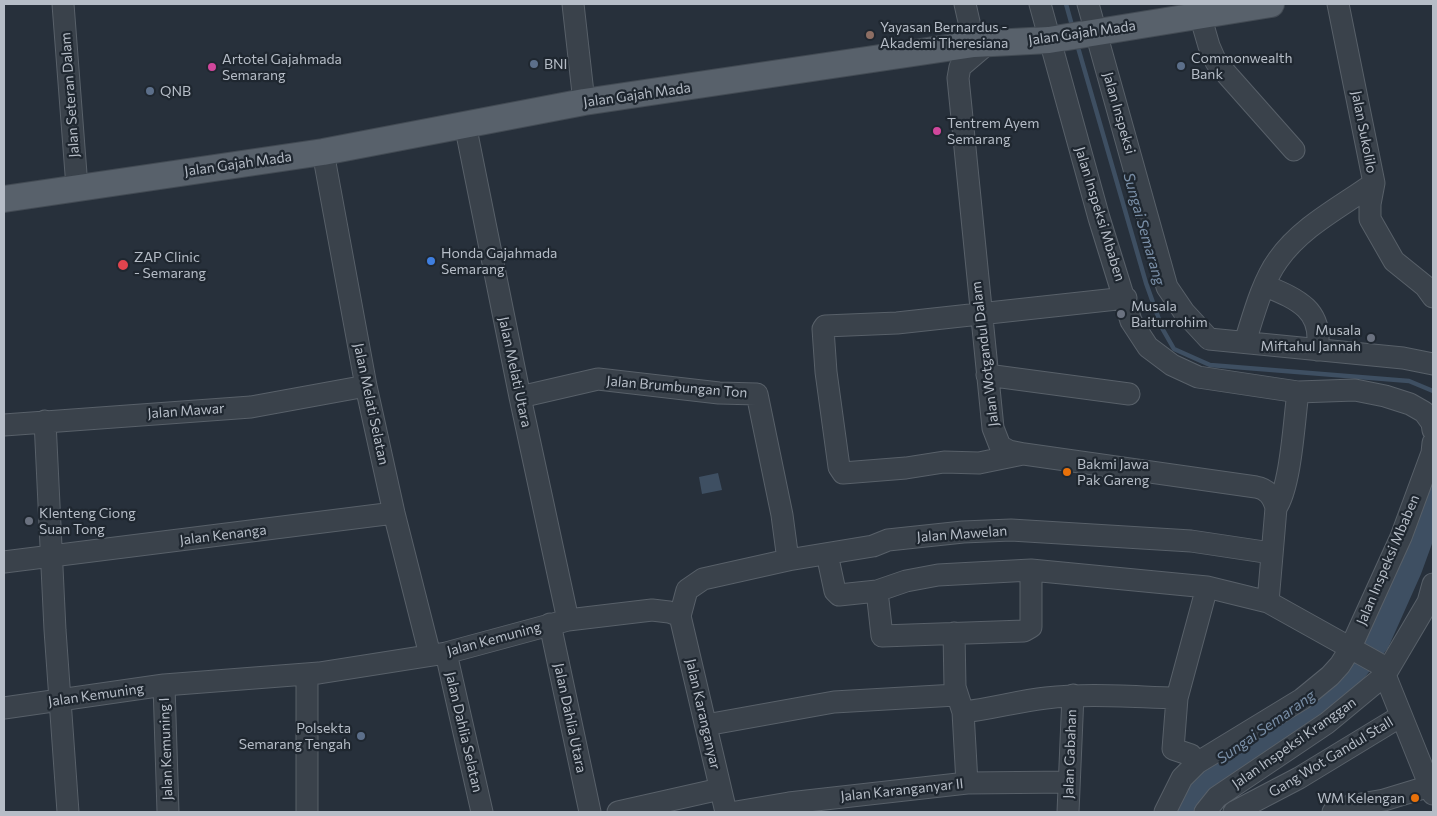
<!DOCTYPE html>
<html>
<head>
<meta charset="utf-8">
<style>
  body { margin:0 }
  #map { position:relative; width:1437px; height:816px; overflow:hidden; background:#27303b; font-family:Commissioner,sans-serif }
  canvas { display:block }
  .frame { position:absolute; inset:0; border:5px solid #b6bdc7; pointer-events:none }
</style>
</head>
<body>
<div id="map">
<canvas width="1437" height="816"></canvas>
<div class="frame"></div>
</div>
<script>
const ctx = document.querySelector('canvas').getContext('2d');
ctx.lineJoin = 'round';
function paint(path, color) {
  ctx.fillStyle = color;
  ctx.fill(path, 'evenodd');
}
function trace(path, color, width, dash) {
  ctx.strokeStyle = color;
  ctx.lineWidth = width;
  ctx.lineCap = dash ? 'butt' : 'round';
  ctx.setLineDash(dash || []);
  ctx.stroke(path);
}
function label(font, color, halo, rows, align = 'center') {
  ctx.font = font + ' Commissioner,sans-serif';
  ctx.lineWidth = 4.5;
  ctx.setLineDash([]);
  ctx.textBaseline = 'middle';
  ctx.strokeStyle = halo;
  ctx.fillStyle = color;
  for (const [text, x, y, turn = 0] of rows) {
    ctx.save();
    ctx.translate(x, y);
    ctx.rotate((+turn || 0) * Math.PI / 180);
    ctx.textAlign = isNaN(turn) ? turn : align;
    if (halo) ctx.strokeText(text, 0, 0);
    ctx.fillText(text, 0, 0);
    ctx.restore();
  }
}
const water = new Path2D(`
  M718 473 722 490 702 494 699 477Z
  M1433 477V541L1421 574 1388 648 1350 696 1199 812H1172L1194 776 1352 662 1367 638Z`);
const stream = new Path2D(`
  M1066 4 1073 29
  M1077 44 1146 283 1162 328 1174 349 1210 365 1409 381 1433 391`);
const minor = new Path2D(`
  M63 4 77 187
  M573 4 584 102
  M965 4 974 44
  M1040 4 1099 218 1131 321 1148 347 1172 365 1198 377 1298 392 1355 390 1385 396 1410 404 1424 412 1432 423 1433 430
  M1088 4 1167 287 1184 312 1209 339 1403 358 1433 364
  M1338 4 1374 183 1370 204V219L1394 261 1425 286 1433 297
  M1200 15 1209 46 1216 62 1294 150
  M987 44 960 67 958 78 993 428 1000 446 1009 451 1024 454 1256 487C1267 489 1273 496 1276 508L1268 602 1381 665 1433 794
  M465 124 520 397 568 620
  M323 152 366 386 394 513 430 655
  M1266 286C1297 299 1324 310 1317 350
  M1245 342C1253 317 1262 282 1278 260 1302 226 1341 207 1374 183
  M987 375 1129 394
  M520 397 598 379 719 393 757 394 782 515 788 560
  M45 421 55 630 68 812
  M4 425 251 407 366 386
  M1023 454 979 463 944 462 906 468 843 473 839 467 826 372 823 329 825 326 897 323 1126 298
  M1276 508C1291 486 1294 421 1298 392
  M827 554 835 591 839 595 877 591 906 581 938 575 1031 570 1207 587 1268 602
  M4 562 394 513
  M877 591 882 636 1024 631 1031 627V570
  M550 624 590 812
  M954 633 955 687 963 712 967 783
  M446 653 482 812
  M164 685 168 812
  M4 708 164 685 319 673 446 653 568 620 652 610 669 612 680 616
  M963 712C991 709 1018 701 1046 698 1089 693 1133 697 1177 698
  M706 725 834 702 956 695
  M1197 763 1191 755 1173 749 1177 698 1207 587
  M307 812V674
  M618 812 720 789
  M726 812 680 616 687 590 703 579 788 560 873 546 888 540 963 532 1011 530 1191 541 1271 553
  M736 812 789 803 967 783 1069 782
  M1068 812 1073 695
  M1165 812 1182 778 1197 763 1302 699 1330 676 1340 665 1350 649 1401 537 1432 453 1433 443
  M1205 812 1217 797 1327 723 1385 675 1428 602 1433 584
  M1234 812 1299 778 1401 716
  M1333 812 1350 806 1384 800 1430 786`);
const major = new Path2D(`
  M4 199 323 152 584 102 974 44 1049 40 1271 4`);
const markers = [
  [870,35,5,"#8d6e63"],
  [534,64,5,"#5c6f8a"],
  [1181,66,5,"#5c6f8a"],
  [212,67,5,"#d1479c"],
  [150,91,5,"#5c6f8a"],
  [937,131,5,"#d1479c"],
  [431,261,5,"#3f7fe0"],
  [123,265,6,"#e0444e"],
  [1121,314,5,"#6b7280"],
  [1371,338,5,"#6b7280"],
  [1067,472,5,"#e8710a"],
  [29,521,5,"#6b7280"],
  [361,736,5,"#5c6f8a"],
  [1415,798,5,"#e8710a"]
];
const poiNames = [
  ["Yayasan Bernardus -",880,27],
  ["Akademi Theresiana",880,43],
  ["Commonwealth",1191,58],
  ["Bank",1191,74],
  ["Artotel Gajahmada",222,59],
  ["Semarang",222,75],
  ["BNI",544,64],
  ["QNB",160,91],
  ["Tentrem Ayem",947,123],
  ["Semarang",947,139],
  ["Honda Gajahmada",441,253],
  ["Semarang",441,269],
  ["ZAP Clinic",134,257],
  ["- Semarang",134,273],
  ["Musala",1131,306],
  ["Baiturrohim",1131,322],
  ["Musala",1361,330,"right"],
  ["Miftahul Jannah",1361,346,"right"],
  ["Bakmi Jawa",1077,464],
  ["Pak Gareng",1077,480],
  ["Klenteng Ciong",39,513],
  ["Suan Tong",39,529],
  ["Polsekta",351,728,"right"],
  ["Semarang Tengah",351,744,"right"],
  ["WM Kelengan",1405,798,"right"]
];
const streetNames = [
  ["Jalan Gajah Mada",1082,33,-8],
  ["Jalan Seteran Dalam",70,95,-94],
  ["Jalan Gajah Mada",637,95,-8],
  ["Jalan Inspeksi",1119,113,74],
  ["Jalan Sukolilo",1364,132,79],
  ["Jalan Gajah Mada",238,164,-8],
  ["Jalan Inspeksi Mbaben",1100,214,73],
  ["Jalan Wotgandul Dalam",985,354,-97],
  ["Jalan Melati Utara",515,372,78],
  ["Jalan Brumbungan Ton",677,387,5],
  ["Jalan Melati Selatan",371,404,78],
  ["Jalan Mawar",186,411,-4],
  ["Jalan Mawelan",962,534,-4],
  ["Jalan Kenanga",223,535,-7],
  ["Jalan Inspeksi Mbaben",1388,560,-67],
  ["Jalan Kemuning",494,639,-15],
  ["Jalan Kemuning",96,695,-8],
  ["Jalan Karanganyar",703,714,77],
  ["Jalan Dahlia Utara",570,718,78],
  ["Jalan Dahlia Selatan",464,732,77],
  ["Jalan Inspeksi Kranggan",1294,743,-35],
  ["Jalan Kemuning I",166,749,-92],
  ["Jalan Gabahan",1070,754,-88],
  ["Gang Wot Gandul Stall",1331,757,-31],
  ["Jalan Karanganyar II",902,790,-6]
];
const waterNames = [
  ["Sungai Semarang",1144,229,74],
  ["Sungai Semarang",1266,727,-35]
];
paint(water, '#3e4f62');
trace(stream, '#3e4f62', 4.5);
trace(minor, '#586069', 23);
trace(major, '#434b54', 28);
trace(minor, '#3a424b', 21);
trace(major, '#58616b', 26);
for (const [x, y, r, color] of markers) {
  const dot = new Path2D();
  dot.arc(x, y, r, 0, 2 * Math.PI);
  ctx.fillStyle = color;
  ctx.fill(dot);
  trace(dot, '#1f2730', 2);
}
label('14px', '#b6bdc7', '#1f2730', poiNames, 'left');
label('14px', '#b6bdc7', '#1f2730', streetNames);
label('italic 15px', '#7a8fa7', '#1f2730', waterNames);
</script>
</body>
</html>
